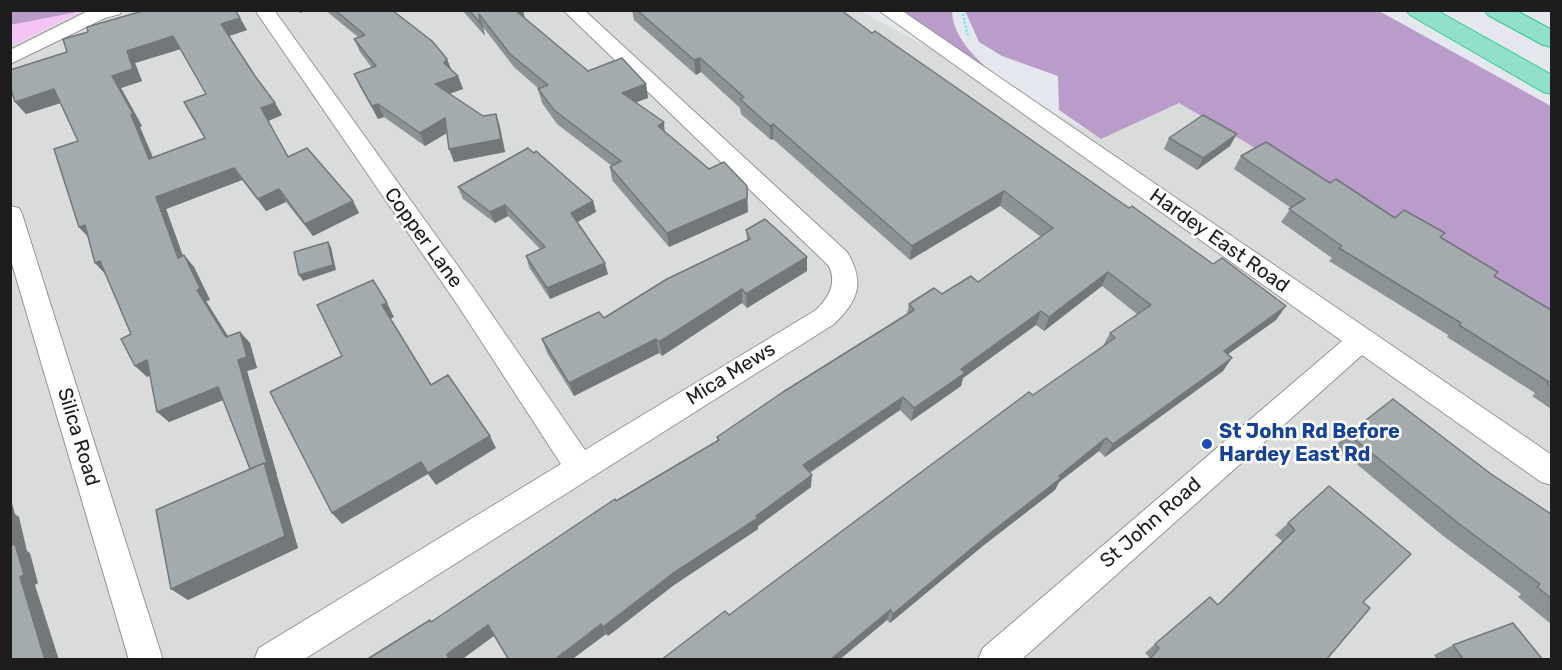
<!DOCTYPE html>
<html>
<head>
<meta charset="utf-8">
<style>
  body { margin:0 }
  #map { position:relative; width:1562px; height:670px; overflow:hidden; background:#e4e8ee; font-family:Rubik,sans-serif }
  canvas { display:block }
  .frame { position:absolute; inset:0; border:12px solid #1d1d1d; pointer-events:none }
</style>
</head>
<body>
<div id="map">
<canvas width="1562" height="670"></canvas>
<div class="frame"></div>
</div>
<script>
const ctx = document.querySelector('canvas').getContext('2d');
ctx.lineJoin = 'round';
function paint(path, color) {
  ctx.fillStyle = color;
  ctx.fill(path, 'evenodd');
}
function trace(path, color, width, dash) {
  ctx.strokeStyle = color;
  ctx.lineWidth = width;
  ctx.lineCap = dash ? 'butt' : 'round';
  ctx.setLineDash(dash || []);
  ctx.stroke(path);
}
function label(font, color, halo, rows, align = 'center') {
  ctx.font = font + ' Rubik,sans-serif';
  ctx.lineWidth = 5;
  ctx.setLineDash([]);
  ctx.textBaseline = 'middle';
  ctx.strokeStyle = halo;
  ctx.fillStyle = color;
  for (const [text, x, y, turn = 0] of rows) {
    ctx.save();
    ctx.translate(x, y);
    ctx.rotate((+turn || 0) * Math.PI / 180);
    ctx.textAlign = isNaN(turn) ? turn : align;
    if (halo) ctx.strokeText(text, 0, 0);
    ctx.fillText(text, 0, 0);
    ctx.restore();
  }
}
const residential = new Path2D(`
  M83 11H860L1101 138 1179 103 1551 323V659L11 660V46Z`);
const forest = new Path2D(`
  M11 11H83L11 25Z
  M900 11H952C953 40 979 60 999 80Z
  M965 11H1379L1551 106V323L1179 103 1101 139 1059 110 1058 76 1002 56 979 42Z`);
const park = new Path2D(`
  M83 11 11 46V25Z`);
const path = new Path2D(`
  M962 10 968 36`);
const street = new Path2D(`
  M90 10H122L120 14 105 18 10 64V50Z
  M255 10H274L475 290 585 450 816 310C829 297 837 284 829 266L563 10H584L847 252C865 282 859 300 834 324L303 660H254L259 648 561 464 457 304Z
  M878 10H901L1552 455V485L1541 482 1362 355 1021 660H978L983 648 1342 341Z
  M10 206 19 208 22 214 163 660H129L10 257Z`);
const highway = new Path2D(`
  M1406 10H1436L1552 75V94L1543 92 1410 15Z
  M1484 10H1515L1552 30V47L1543 45 1488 15Z`);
const wall = new Path2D(`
  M325 10H392L447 59 451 69 458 76 463 89 449 94 483 116 496 114 500 127 505 152 454 162 447 133 425 146 384 117 378 119 360 87 354 74 372 68 360 52 354 39 358 37Z
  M462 10H523L525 19 588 71 646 84 648 98 635 102 748 212 669 247 612 180 610 167 612 166 557 124 542 103 538 89H539L514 67 483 27 485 36Z
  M632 10H841L872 33 1276 320 1228 354 1223 371 1105 457 1099 451 1059 482 1055 490 984 545 890 623 887 620 839 660H661L729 615 1033 395 1103 346 1110 333 1137 314 1102 286 1044 331 1036 325 963 378 961 386 911 421 900 410 810 473 811 487 758 526V529L674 585 608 636 606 634 571 660H509L494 636 461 660H366L432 622 616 501 717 441V437L907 314 909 304 942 294 978 282 1041 237 1000 206 910 260 773 139 771 140 741 114 740 108 701 72 696 75 634 20Z
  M240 18 247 30 229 36 255 76 275 103 282 115 268 121 289 157 353 201 359 213 313 236 286 202 266 211 242 180 166 209 183 256 184 255 194 267 210 300 206 301 228 336 240 332 250 343 257 368 247 371 277 475H276L277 476 298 548 188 600 171 589 250 469 223 400 169 422 150 375 147 377 131 334 106 275 88 237 79 227 78 141 60 103 26 114 15 102ZM180 49 206 94 205 138 153 157 140 127 142 126 121 88 142 81 135 63Z
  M1169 138 1230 146 1197 170 1164 149Z
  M1241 156 1330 183 1395 218 1441 238 1494 276 1551 310V409L1532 396 1535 393 1447 337 1448 335 1329 261 1332 258 1281 222 1291 208 1234 169Z
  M458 187 593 201 596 212 577 222 608 274 550 299 529 267 526 256 540 249 508 216 495 223 463 199Z
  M746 230 807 271 747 308 742 303 662 356 659 353 574 396 547 353 542 339 604 318 747 241Z
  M1348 434 1491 474 1551 514V624L1518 597 1521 594 1442 535 1335 446Z
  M1329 486 1363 602 1326 660H1147L1149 657 1145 653 1155 644 1218 604 1282 541 1275 535Z
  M1453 645 1543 660H1437L1434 655Z`);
const shadedWall = new Path2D(`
  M298 10H308L300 13Z
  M514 10H523L525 20Z
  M479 14 483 27 485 36 480 23Z
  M240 18 247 30 229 36 221 24Z
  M173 36 181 49 135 63 142 81 121 88 142 126 140 127 158 171 149 159 112 76 127 51Z
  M700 58 701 72 696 75 694 60Z
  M447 59 452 72 444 63Z
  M458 76 463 89 440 97 435 84Z
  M646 84 648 98 624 107 622 93Z
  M54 89 64 102 26 114 15 102Z
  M275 103 282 115 268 121 261 108Z
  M378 104 384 117 378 119 372 106Z
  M496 114 500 127 505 152 454 162 449 149Z
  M445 118 450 131 425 146 420 133Z
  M664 122 665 136 658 126Z
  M773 124V139L771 140 770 126Z
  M1237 134 1230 146 1197 170 1203 158Z
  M234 168 242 180 166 209 188 270 178 258 156 197Z
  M747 186 748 212 669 247 667 233Z
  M279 189 286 202 266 211 258 199Z
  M1004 191 1000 206 910 260 912 246Z
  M353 201 359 213 313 236 305 224Z
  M593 201 596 212 574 224 571 213Z
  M505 205 508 216 495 223 490 212Z
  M85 225 90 239 79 227Z
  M328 242 331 247 336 270 303 281 299 275Z
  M184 255 194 267 210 300 206 301 235 348 226 337 197 290Z
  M807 257V271L747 308 746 294Z
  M100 261 106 275 95 263Z
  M605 263 608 274 550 299 547 288Z
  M1108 272 1102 286 1044 331 1049 317Z
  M742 289V303L662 356 659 342Z
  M387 303 394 317 390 319 382 305Z
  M1286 306 1276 320 1214 364 1224 351Z
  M1041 311 1036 325 963 378 961 386 911 421 914 408 961 369Z
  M240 332 250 343 257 368 247 371 277 475H276L277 476 298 548 188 600 171 589 264 463 238 360Z
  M656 339 659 353 574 396 569 383Z
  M1232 358 1223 371 1105 457 1113 444Z
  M147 360 158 371 147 377 135 366Z
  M218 387 228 398 169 422 157 412Z
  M903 397 900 410 802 477 803 465Z
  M490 436 496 448 436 485 428 474 342 524 332 513 421 462Z
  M1106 438 1099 451 1059 482 1055 490 984 545 890 623 893 614 1059 476Z
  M812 475 811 487 758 526V529L674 585 608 636 603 627 672 574Z
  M10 496 15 514 19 517 27 551 30 553 38 583 35 585 59 660H45L20 577 10 534Z
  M890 610 887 620 839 660H830Z
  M601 624 606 634 571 660H554Z
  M488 625 495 635 461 660H449L447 654Z`);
const building = new Path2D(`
  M146 10H235L240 18 221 24 255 76 275 103 261 108 288 157 307 148 353 201 305 224 279 189 258 199 234 168 156 197 178 258 184 255 200 288 197 290 226 337 240 332 247 357 238 360 267 464 264 463 250 469 218 387 157 412 147 360 135 366 121 339 131 334 100 261 95 263 85 225 79 227 54 149 78 141 54 89 15 102 10 86V70L67 52 63 39 88 32 87 27ZM173 36 206 94 184 102 205 138 149 159 131 115 133 114 112 76 133 69 127 51Z
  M335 10H392L432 41 447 59 444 63 458 76 435 84 483 116 496 114 501 139 449 149 445 118 420 133 378 104 372 106 354 74 376 66 354 39 365 35Z
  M469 10H515L588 71 622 58 646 84 622 93 664 122 658 126 709 169 724 162 747 186V198L667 233 610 167 621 161 554 110 538 89 548 85 510 54 479 14 480 23Z
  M637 10H841L872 33 875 31 1129 208 1132 206 1213 264 1222 258 1286 306 1224 351 1232 358 1113 444 1106 438 1059 476 1061 478 989 534 893 614 890 610 830 660H661L725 611 729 615 1029 392 1033 395 1115 338 1110 333 1151 305 1108 272 1049 317 1041 311 961 369 965 373 914 408 903 397 803 465 812 475 756 516 758 518 672 574 603 627 601 624 554 660H509L488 625 447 654 449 660H366L430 620 431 622 615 499 616 501 719 440 717 437 783 392 914 310 909 304 934 288 942 294 971 276 978 282 1053 228 1004 191 912 246 773 124 770 126 740 99 744 97 700 58 694 60Z
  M1203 115 1237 134 1203 158 1169 138Z
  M1266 142 1330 183 1336 179 1395 218 1404 210 1445 233 1440 237 1498 272 1494 276 1551 310V387L1547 384 1549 382 1459 325 1461 323 1339 248 1342 246 1289 209 1305 199 1241 156Z
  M528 148 534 153 536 151 593 201 571 213 605 263 547 288 526 256 545 247 505 205 490 212 458 187Z
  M765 219 807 257 746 294 742 289 659 342 656 339 569 383 542 339 599 312 604 318 667 279 750 239 746 230Z
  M328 242 333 265 299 275 294 252Z
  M373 280 387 303 382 305 431 385 448 375 490 436 428 473 421 462 332 513 270 392 342 356 317 305Z
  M1393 399 1491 474 1551 514V598L1537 587 1540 584 1458 523 1348 434Z
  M264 463 285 536 171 589 156 510Z
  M1329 486 1411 554 1363 602 1370 608 1326 660H1149L1159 648 1155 644 1210 597 1218 605 1295 530 1288 523Z
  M10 534 13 545 15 544 24 575 20 577 45 660H10Z
  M1513 623 1543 660H1464L1453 645Z`);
const markers = [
  [1207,444,6,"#1a4fb4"]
];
const streetNames = [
  ["Copper Lane",423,238,54],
  ["Hardey East Road",1219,241,35],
  ["Mica Mews",731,374,-32],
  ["Silica Road",78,437,73],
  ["St John Road",1151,523,-41]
];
const transitNames = [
  ["St John Rd Before",1219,432],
  ["Hardey East Rd",1219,455]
];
paint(residential, '#dadbdb');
paint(forest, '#b99cca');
paint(park, '#f5c4f4');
trace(street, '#949494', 2);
trace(highway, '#32ca8d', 2);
trace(path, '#75e9ee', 3, [2, 2]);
paint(street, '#fff');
paint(highway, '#92dfcc');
paint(wall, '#8c9396');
paint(shadedWall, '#72787a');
paint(building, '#a3abaf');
trace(building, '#72787a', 1.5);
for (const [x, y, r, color] of markers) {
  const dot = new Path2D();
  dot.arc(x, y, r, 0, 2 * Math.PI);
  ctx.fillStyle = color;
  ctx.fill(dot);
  trace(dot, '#fff', 2);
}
label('20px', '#1d1d1d', '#fff', streetNames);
label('bold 20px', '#164399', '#fff', transitNames, 'left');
</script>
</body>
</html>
